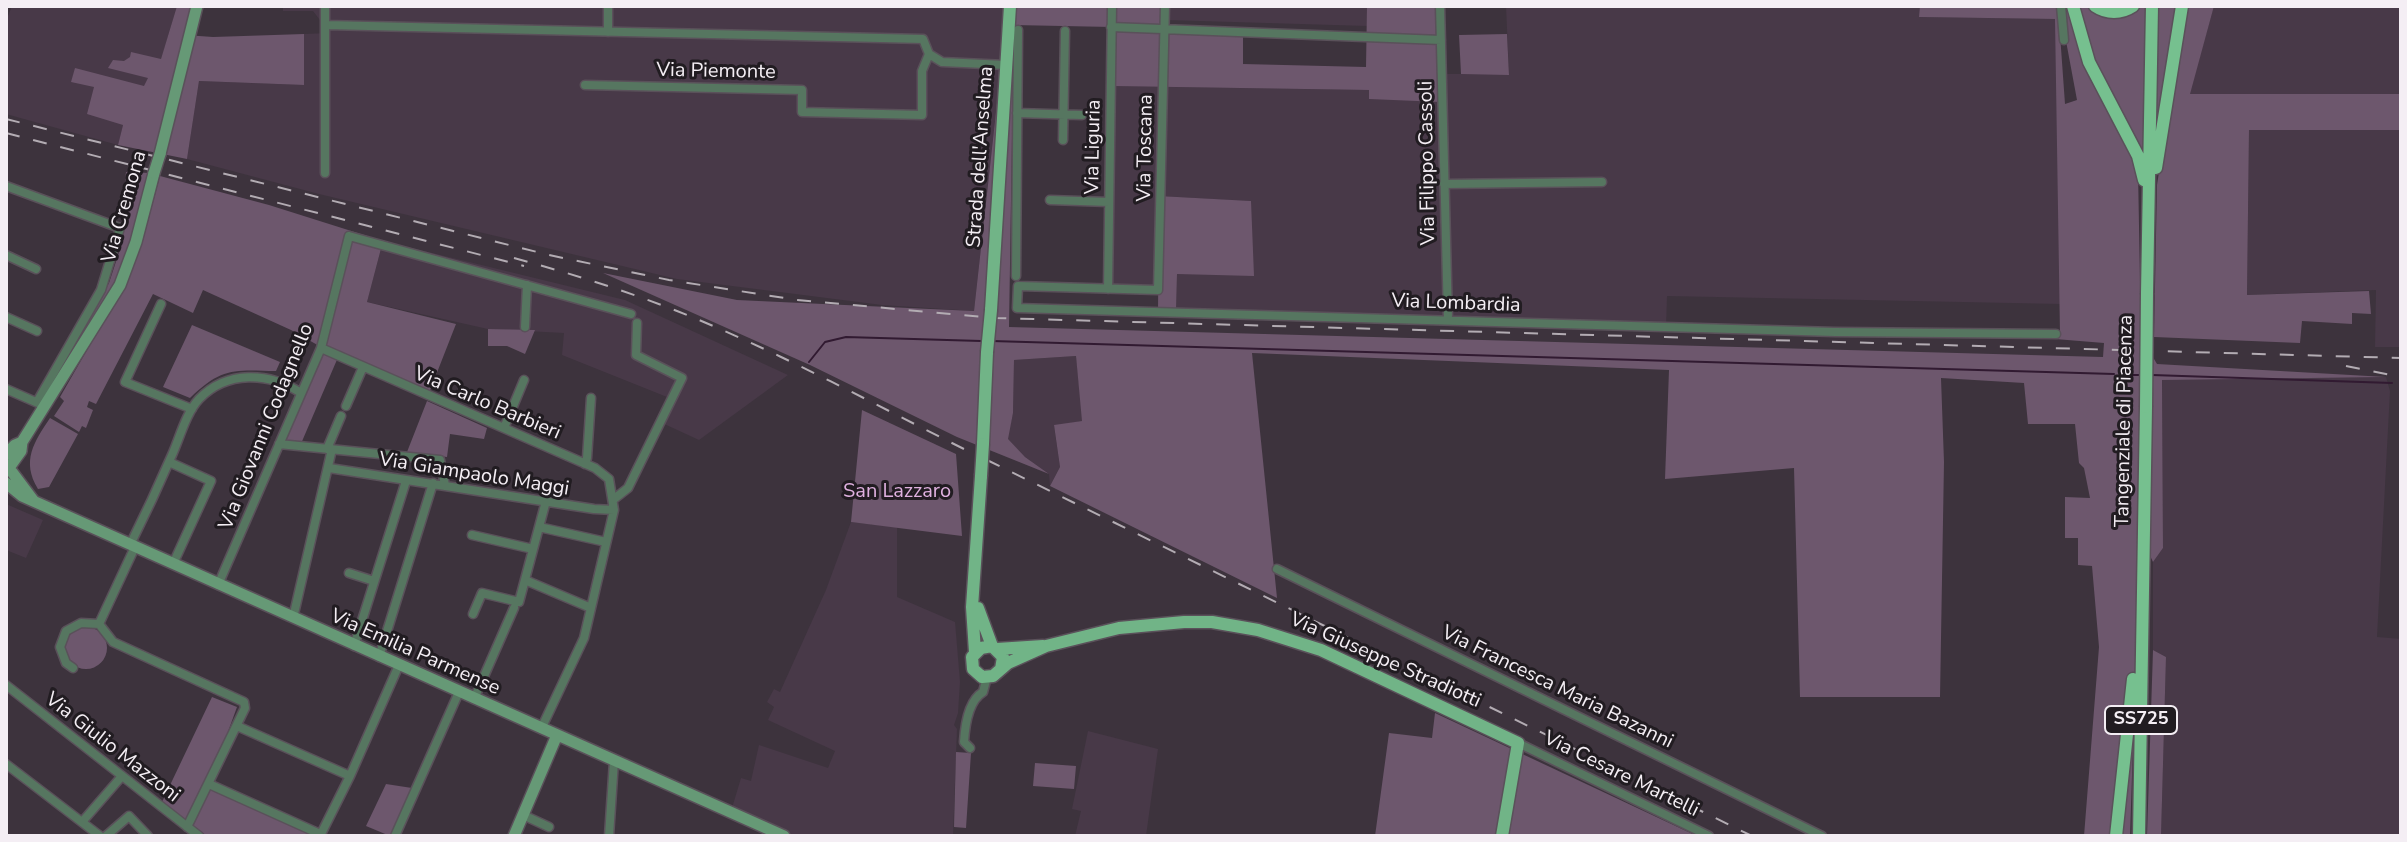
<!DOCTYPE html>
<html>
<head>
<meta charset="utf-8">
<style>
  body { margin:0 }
  #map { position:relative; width:2407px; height:842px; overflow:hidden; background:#3d333d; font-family:"Nunito Sans",sans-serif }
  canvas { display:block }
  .frame { position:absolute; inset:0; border:8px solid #f4eef4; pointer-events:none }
</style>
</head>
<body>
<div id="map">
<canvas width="2407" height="842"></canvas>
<div class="frame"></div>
</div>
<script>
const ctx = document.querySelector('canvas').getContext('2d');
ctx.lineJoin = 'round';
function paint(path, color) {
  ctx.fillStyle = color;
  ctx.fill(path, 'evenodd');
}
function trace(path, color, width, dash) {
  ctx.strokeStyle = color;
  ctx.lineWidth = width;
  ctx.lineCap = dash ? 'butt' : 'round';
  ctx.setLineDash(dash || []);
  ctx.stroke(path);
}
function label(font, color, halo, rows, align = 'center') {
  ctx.font = font + ' "Nunito Sans",sans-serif';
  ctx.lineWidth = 6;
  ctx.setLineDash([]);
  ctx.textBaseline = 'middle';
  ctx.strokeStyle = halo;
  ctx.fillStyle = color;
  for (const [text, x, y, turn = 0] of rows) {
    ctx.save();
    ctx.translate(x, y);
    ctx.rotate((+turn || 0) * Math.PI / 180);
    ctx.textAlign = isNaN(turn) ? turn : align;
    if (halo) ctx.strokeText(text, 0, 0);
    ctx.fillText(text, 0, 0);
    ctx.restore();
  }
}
const built = new Path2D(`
  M12 6H177L143 121 123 125 118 145 6 114V21Z
  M283 6H1014L1013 76H1000L974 311 882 305 677 279 319 194 187 159 199 81 304 85V34L330 33 313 11H283Z
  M1166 6H1367V26L1166 20Z
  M1506 6H1920V17L2056 19 2061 304 1667 296 1666 328 1176 312 1177 273 1250 201 1160 196 1158 289 1109 288 1110 86 1369 90V99L1442 74H1509Z
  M2214 6H2399V94H2189Z
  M2249 129H2401V347H2375L2376 290 2247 295Z
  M383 241 625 300 788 375 699 440 660 422 672 399 562 355 564 333 488 329 367 302Z
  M1076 356 1083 421 1054 426 1060 467 1050 486 1049 474 1025 457 1007 439 1013 413 1014 360Z
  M2386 377 2390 391 2377 637 2401 639V836H2161L2166 657 2153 650V562L2163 548 2162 379Z
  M6 504 43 520 26 558 6 550Z
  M851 522 897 527V597L955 622 960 682 958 713 954 725 957 729 953 836H796L732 808 741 778 751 781 759 745 828 768 835 751 768 720 774 707 767 702 774 689 780 692 826 590Z
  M1088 731 1158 749 1146 836H1075L1081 811 1072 809Z`);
const green = new Path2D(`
  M177 6H192L185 35 213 37 304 34V85L199 81 187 159 118 145 123 125 87 114 94 87 71 82 75 68 144 86 148 78 108 68 113 60 124 61 130 57 131 52 161 59Z
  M1014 6H1166L1165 29 1243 32V64L1366 67 1367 6H1440L1441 102 1369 99V90L1110 86 1112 27 1013 25Z
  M1920 6H2058L2065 104 2077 100 2066 41 2064 6H2070L2103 99 2138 170 2141 337 2157 364 2386 377 2162 380 2163 548 2153 562 2140 534 2130 836H2084L2099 647 2092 566 2078 565V538H2065V497L2090 498 2084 468 2079 463 2075 424H2028L2024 383 1941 378 1944 462 1940 697H1800L1794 468 1665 479 1669 370 1252 353 1277 598 1050 486 1060 467 1054 425 1082 421 1076 356 1014 360 1013 413 1008 439 1025 457 1049 474 957 437 810 365 603 273 737 300 974 311 1000 76H1013L1009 327 2103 357 2104 343 1994 334 2060 335 2055 19 1919 17Z
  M2077 6H2146L2144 159 2100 77Z
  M2157 6H2179L2154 146Z
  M2185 6H2214L2190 94H2399L2401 90V130H2249L2247 295 2369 291 2371 314 2352 313V324L2302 321 2300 343 2154 337 2157 185Z
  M1507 34 1509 75 1461 74 1459 35Z
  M126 172 150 173 133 238 114 285 47 392 109 283 124 237 121 220 132 183 125 180Z
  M160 176 269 205 383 241 367 302 456 324 429 393 339 355 300 446 279 445 321 347 291 330 203 290 193 313 153 294 96 404 89 401 87 407 93 410 86 428 82 426 79 432 54 416 64 401 60 397 129 277 143 240Z
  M1159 196 1251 201 1254 276 1177 274 1176 312H1158Z
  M192 325 280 362 276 371C234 370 222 367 190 398L163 387Z
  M488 329 535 330 525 354 507 346H488Z
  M427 401 487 428 484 439 450 434 447 457 407 452Z
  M862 410 956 454 962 536 851 522Z
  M50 418 78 434 49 487 38 489C21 461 34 442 50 418Z
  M65 648a21 21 0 1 1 42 0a21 21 0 1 1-42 0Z
  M2153 650 2166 657 2161 836H2147Z
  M212 697 237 707 209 784 319 836H207L162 802Z
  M1435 713 1682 829 1697 836H1375L1389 733 1432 738Z
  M956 752 971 753 966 828 954 827Z
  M1035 763 1076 766 1074 789 1033 786Z
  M386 784 412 788 390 836 366 826Z`);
const stream = new Path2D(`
  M992 341 2114 374
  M809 362 825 342 846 337 981 341
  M2123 375H2142
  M2152 375 2392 383`);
const minor = new Path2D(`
  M1165 6 1158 290 1018 286 1017 308 1835 332 2056 334
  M1440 6 1448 319
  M2061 6 2064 40
  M326 25 923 39 929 54
  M1111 27 1441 40
  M608 32V6
  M585 85 802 90V112L922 115V71L929 54 942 62 1006 65
  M1017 113 1082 115
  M1063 140 1065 31
  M325 173V6
  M1444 184 1602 182
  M6 186 120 228 101 290 37 402
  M1050 200 1109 202
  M6 255 36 269
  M1016 276 1018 30
  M1108 289 1112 6
  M161 304 125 382 192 409
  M6 317 37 331
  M525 327 527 285
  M321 348 595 468 609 479 614 510 584 638 541 729
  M6 389 38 403
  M346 406 363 367
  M504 428 524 380
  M279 444 440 460 445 485
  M327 449 341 416
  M169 462 211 481 173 564
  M585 464 587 458 591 398
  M329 468 594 509 614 510
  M614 499 628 488 682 378 636 355 637 323
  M539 527 606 542
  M472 535 533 549
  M130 545C145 515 159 485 172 455 180 437 186 413 199 399 227 370 269 372 301 393
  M1277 569 1822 836
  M349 573 374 581
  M525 580 591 608
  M218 585 321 348 349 236 631 314
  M473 614 482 593 519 602 546 501
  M293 618 332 449
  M99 624 113 642 244 702 245 708 187 827
  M99 624 135 547
  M354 646 406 481
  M379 657 433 483
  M73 668 66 663 60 647 66 631 81 623 99 624
  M6 685 199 836
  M474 699 514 608
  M237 726 350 776
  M1518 743 1709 836
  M970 748 964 742C965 725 968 701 983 692L987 677
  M6 764 100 836
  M209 784 320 834
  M523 815 549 827
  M82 822 122 776
  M106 836 129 816 148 836
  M320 836 350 776 399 665
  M395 836 459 692
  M609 836 614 761`);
const secondary = new Path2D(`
  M160 154 197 6
  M6 454 15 445 22 442
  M11 465 21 451 22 442 120 285 136 242 154 173
  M12 472 33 500
  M6 483 22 496 784 836
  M514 836 557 735`);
const primary = new Path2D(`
  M991 310 1010 6
  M983 444 987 352
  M978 608 992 646
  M997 649 1043 646
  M975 652 972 607 981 476
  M1001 669 1003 657 992 646 981 648 972 657 973 669 982 677 993 676 1008 663 1046 646 1119 628 1184 622H1212L1258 630 1321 650 1518 743 1502 836`);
const trunk = new Path2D(`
  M2073 6 2089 62 2138 156 2144 180
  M2095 6C2107 14 2121 14 2133 6
  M2156 168 2182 6
  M2147 293 2152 6
  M2116 836 2133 679
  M2139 836 2146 407`);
const rail = new Path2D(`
  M6 119 549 255 669 280 797 300 995 318 2401 358
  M6 133 524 266
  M514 258C569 273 624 290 677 311 780 352 877 406 976 455
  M2346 366 2401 377
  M987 460 1752 836`);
const secondaryBridge = new Path2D(`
  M154 173 160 154`);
const primaryBridge = new Path2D(`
  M987 352 991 310
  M981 476 983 444`);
const trunkBridge = new Path2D(`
  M2146 407 2147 293`);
const shields = [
  [2141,720,72]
];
const shieldNames = [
  ["SS725",2141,720]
];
const streetNames = [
  ["Via Piemonte",716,72,1],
  ["Via Liguria",1094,147,-89],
  ["Via Toscana",1146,148,-89],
  ["Strada dell'Anselma",981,157,-86],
  ["Via Filippo Cassoli",1428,163,-91],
  ["Via Cremona",125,207,-74],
  ["Via Lombardia",1456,304,2],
  ["Via Carlo Barbieri",487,404,23],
  ["Tangenziale di Piacenza",2125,421,-89],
  ["Via Giovanni Codagnello",267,427,-68],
  ["Via Giampaolo Maggi",474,475,9],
  ["Via Emilia Parmense",415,653,24],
  ["Via Giuseppe Stradiotti",1385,661,24],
  ["Via Francesca Maria Bazanni",1557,688,26],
  ["Via Giulio Mazzoni",112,748,38],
  ["Via Cesare Martelli",1621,775,26]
];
const parkNames = [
  ["San Lazzaro",897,492]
];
paint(built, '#483948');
paint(green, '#6d576d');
trace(stream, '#311a31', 2);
trace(minor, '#5a515a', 11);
trace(secondary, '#5a515a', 14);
trace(primary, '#5a515a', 15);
trace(trunk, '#5a515a', 15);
trace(minor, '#567660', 8);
trace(secondary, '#669976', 11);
trace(primary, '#71b487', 12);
trace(trunk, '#76c08f', 12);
trace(rail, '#b3acb3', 2, [14, 14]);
trace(secondaryBridge, '#5a515a', 14, []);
trace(primaryBridge, '#5a515a', 15, []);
trace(trunkBridge, '#5a515a', 15, []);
trace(secondaryBridge, '#669976', 11);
trace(primaryBridge, '#71b487', 12);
trace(trunkBridge, '#76c08f', 12);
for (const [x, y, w] of shields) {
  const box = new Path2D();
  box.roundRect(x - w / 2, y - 14, w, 28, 6);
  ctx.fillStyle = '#211c21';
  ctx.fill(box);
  trace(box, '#f4eef4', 2);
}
label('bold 18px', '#f4eef4', null, shieldNames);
label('20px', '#f4eef4', '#211c21', streetNames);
label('20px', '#dfb0df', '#211c21', parkNames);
</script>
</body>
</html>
